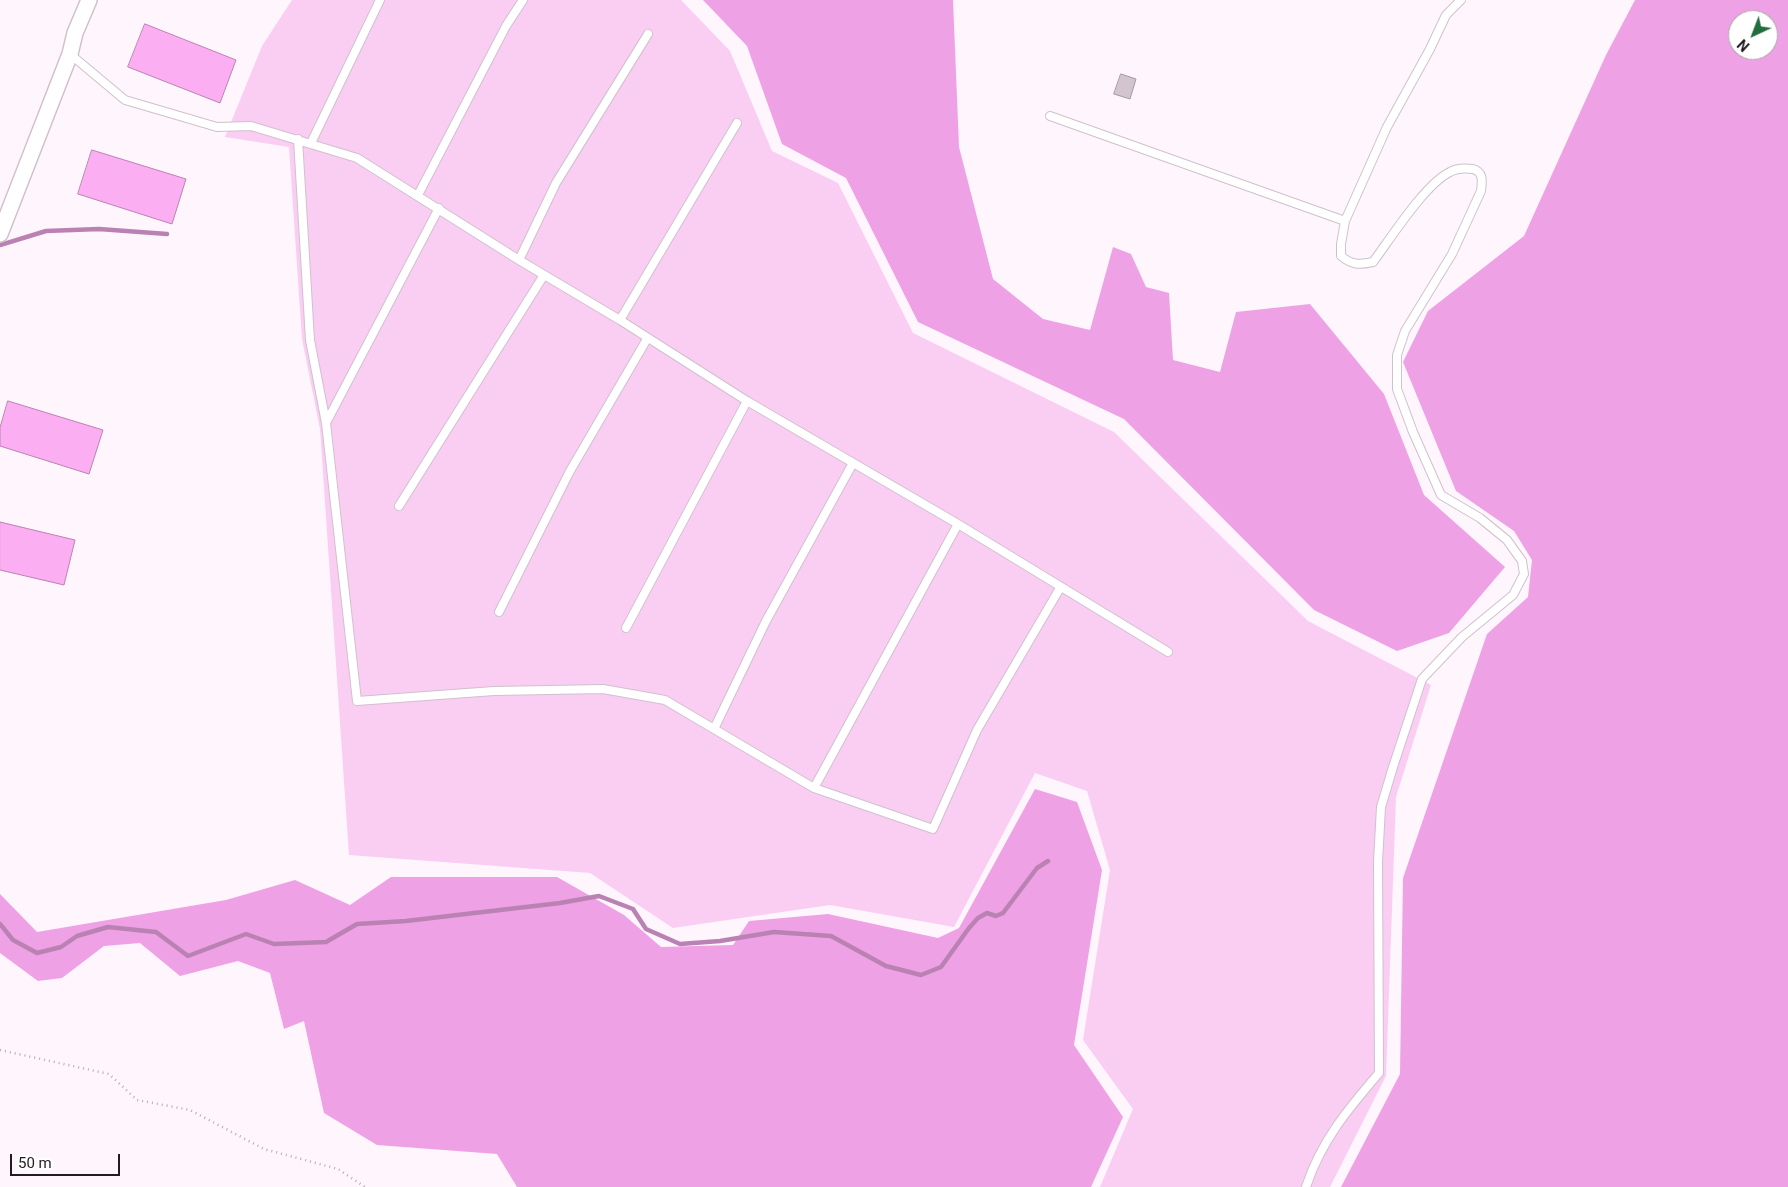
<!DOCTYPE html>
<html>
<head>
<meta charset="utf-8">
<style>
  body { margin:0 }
  #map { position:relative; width:1788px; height:1187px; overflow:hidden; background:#fef5fd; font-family:Roboto,sans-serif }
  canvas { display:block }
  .north { position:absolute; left:1728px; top:10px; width:50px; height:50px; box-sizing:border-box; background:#fff; border:1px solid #a6a4a6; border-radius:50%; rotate:223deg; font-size:14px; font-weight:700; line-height:20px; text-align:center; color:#211c21 }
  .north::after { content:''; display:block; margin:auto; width:18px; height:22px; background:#216d3c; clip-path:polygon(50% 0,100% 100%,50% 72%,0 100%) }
  .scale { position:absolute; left:10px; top:1154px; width:110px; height:22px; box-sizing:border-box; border:2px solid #211c21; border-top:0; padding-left:6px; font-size:15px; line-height:18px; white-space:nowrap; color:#211c21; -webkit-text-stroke:4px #fff; paint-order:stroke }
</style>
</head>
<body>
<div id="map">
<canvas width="1788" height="1187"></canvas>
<div class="north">N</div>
<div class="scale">50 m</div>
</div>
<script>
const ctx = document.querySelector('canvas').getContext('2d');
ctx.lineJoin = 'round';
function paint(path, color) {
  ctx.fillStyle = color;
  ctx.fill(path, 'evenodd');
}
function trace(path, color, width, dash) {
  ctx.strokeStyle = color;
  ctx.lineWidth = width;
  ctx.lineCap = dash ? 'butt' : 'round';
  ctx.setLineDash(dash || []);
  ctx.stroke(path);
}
const green = new Path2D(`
  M292 0H681L730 51 772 151 838 183 913 333 1114 432 1308 621 1431 685 1396 797 1386 1076 1330 1187H1100L1133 1109 1083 1040 1110 870 1087 791 1035 773 954 927 830 905 673 928 590 873 349 855 320 429 302 339 289 147 225 137 262 46Z`);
const forest = new Path2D(`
  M703 0H953L959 147 993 279 1043 319 1090 330 1113 247 1131 254 1146 287 1169 293 1173 360 1220 372 1236 312 1310 304 1384 394 1424 495 1505 567 1449 633 1397 651 1314 610 1124 419 918 322 846 178 782 144 747 46Z
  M1635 0H1788V1187H1341L1400 1074 1403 878 1487 634 1528 597 1532 560 1514 531 1456 491 1403 362 1428 311 1524 236 1606 55ZM1738 20H1768V50H1738Z
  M1035 789 1077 802 1102 870 1074 1045 1123 1117 1091 1187H517L497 1154 377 1145 324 1113 304 1021 284 1029 270 973 238 961 180 976 140 943 104 946 62 978 38 981 0 953V894L37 932 226 900 295 880 350 905 391 877H557L624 915 661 947 733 945 749 921 828 914 938 938 959 928Z`);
const water = new Path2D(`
  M145 24 236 60 220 103 128 67Z
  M92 150 186 179 172 224 78 194Z
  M8 401 103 430 89 474 0 446V428Z
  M0 522 75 540 64 585 0 570Z`);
const stream = new Path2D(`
  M0 245 46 231 99 229 167 234
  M0 924 13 940 37 953 61 947 77 936 108 927 156 932 188 956 246 934 274 944 326 942 357 924 406 921 560 903 599 896 633 909 646 929 680 944 720 941 774 932 831 936 886 966 921 975 941 967 969 928 978 918 987 913 996 916 1003 913 1037 868 1048 861`);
const building = new Path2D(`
  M1121 74 1136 79 1130 99 1114 94Z`);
const path = new Path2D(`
  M0 1050 109 1074 137 1100 190 1110 264 1149 338 1169 365 1187`);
const service = new Path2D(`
  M70 54 125 100 217 127 251 126 357 158 519 260 620 320 747 401 958 524 1168 652
  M1050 116 1345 221 1341 244V256C1352 265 1359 265 1373 262 1391 238 1425 184 1450 172 1457 168 1465 168 1473 169 1484 172 1482 182 1481 191L1452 254 1405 331 1397 355V389L1413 432 1441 495 1480 518 1507 540 1522 561 1524 574 1513 595 1462 637 1422 679 1393 767 1381 807 1378 862 1379 1073C1348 1109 1321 1141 1306 1187
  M298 139 310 340 326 423 357 701 494 691 603 689 665 700 814 788 933 829 977 730 1060 588
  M311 143 380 0
  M418 195 506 26 523 0
  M1345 221 1387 127 1430 49 1446 15 1461 0
  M519 260 556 183 648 34
  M620 320 737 123
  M326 423 439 208
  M399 506 544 275
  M499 612 570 471 647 339
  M626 628 747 401
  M714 729 766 621 853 463
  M814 788 958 524`);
const minor = new Path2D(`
  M0 234 70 54 75 33 89 0`);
paint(green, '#facdf3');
paint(forest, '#eea1e4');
paint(water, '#fbaef1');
trace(water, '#ba82b3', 1);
trace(stream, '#ba82b3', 4.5);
paint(building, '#d3c4d0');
trace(building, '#a798a4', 1);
trace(service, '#d0c1cd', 10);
trace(minor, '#d0c1cd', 18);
trace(path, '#b5adb4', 2.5, [1, 4]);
trace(service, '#fff', 8);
trace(minor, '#fff', 15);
</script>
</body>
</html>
